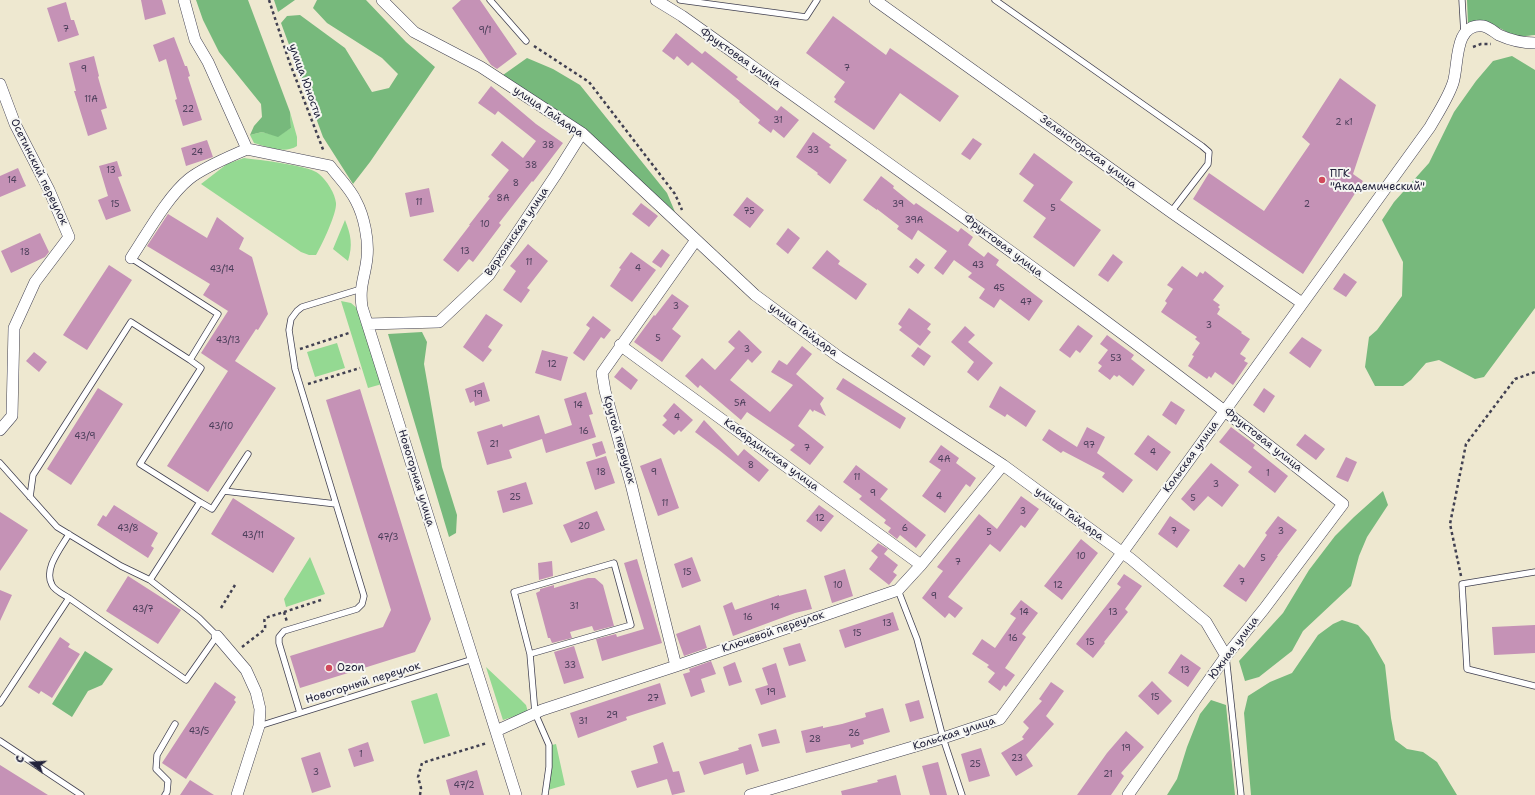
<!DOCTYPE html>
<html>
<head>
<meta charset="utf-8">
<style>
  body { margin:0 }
  #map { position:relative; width:1535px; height:795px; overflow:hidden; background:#eee8d0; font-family:"Shantell Sans",sans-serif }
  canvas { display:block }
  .north { position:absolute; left:12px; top:743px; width:40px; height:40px; -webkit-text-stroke:3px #f6f6f2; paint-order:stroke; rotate:288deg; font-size:11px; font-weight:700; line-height:16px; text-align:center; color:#22223b }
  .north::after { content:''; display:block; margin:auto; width:14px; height:18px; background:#22223b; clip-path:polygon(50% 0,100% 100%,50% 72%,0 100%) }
</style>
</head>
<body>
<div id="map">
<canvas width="1535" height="795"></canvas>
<div class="north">С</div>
</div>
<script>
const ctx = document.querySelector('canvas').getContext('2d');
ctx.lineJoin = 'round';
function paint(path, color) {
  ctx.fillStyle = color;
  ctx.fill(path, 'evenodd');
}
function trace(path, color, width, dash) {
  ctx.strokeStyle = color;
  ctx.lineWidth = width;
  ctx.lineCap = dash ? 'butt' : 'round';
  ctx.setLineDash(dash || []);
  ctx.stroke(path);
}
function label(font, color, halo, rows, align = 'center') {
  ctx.font = font + ' "Shantell Sans",sans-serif';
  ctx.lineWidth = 4;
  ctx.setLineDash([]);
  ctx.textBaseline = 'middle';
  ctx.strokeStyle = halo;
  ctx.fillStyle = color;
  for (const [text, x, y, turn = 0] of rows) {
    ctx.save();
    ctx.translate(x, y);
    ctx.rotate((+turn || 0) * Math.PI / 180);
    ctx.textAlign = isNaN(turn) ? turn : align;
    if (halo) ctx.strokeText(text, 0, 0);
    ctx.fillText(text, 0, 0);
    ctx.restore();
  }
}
const green = new Path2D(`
  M290 112 297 137V146C285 154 267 147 254 143L250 135 262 132 278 136 291 128Z
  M244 158C259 160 309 165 319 174 327 181 335 193 336 203 337 213 322 245 316 255H309L301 252 201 184 227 164Z
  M345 220C351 235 353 245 348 261L333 249Z
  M341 301 351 303 358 309 382 384 368 388Z
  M337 343 345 368 315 377 307 352Z
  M310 557 325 594 286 607 284 599Z
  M486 667 521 700 526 705 528 712 503 720Z
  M437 693 450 736 424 744 411 701Z
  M556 744 565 785 548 790 552 767V745Z`);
const forest = new Path2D(`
  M196 0H248L290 112 291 128 278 137 262 132 250 135 254 126 262 117 261 104 219 52 203 20Z
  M274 0H295L278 12Z
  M317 0H366L406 42 435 67 370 162 353 184 323 137 281 23 287 16 300 15 345 48 372 92 389 88 398 74 382 58 327 23 313 8Z
  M1467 0H1535V35C1530 35 1524 37 1519 36 1499 32 1491 16 1468 24Z
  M1512 56 1535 70V308L1484 377 1475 379 1439 360 1426 363 1411 380 1403 386H1375L1365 367 1369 337 1377 330 1402 296 1403 262 1382 220 1394 202 1429 163 1454 112 1476 81 1493 61Z
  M527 58 553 69 580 85 667 193 675 212 584 129 503 75Z
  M422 332 427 342 424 364 442 467 457 515 456 533 449 537 388 334Z
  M1383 491 1388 505 1367 537 1359 556 1351 586 1303 631 1292 651 1259 677 1245 681 1239 661 1283 613 1309 570 1335 536 1354 517Z
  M1342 620 1358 625 1369 637 1385 665 1391 718 1395 740 1407 749 1423 752 1437 762 1457 795H1251L1244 713 1248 696 1270 682 1292 673 1318 635 1333 624Z
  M85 651 113 669 102 685 88 691 72 717 52 704Z
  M1211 700 1226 705 1235 795H1167L1177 779 1187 747 1200 714Z`);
const building = new Path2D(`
  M141 0H162L166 14 145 20Z
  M461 0H480L517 54 497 69 491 65 452 8Z
  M66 2 71 20H74L79 35 58 42 47 8Z
  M833 16 886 55 890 48 959 96 940 122 900 93 874 130 834 102 836 99 834 97 845 82 806 53Z
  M676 33 702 54 705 51 738 77 736 79 777 111 781 106 799 120 784 138 773 129 771 133 758 123 760 120 739 102 740 101 692 62 688 66 677 56 674 60 662 51Z
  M174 37 185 66H187L190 76 188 77 202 120 183 126 175 100 177 99 166 59 159 62 153 45Z
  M94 56 99 76 98 77 107 108 101 110 107 129 88 136 74 91H76L69 63Z
  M1340 78 1376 105 1353 174 1363 181 1303 274 1193 199 1209 173 1264 211 1310 144 1302 137Z
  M491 86 536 124 563 143 533 182 532 181 517 200 499 223 501 225 473 262 469 259 458 272 443 260 470 225H469L490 198 488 197 509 170 491 155 502 141 523 158 536 141 498 111 495 115 478 103Z
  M813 132 831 145 829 147 847 160 830 184 817 174 818 173 796 157Z
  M973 138 982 144 970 160 961 154Z
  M207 140 213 157 186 166 181 148Z
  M1034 153 1073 182 1060 200 1101 230 1074 267 1033 237 1046 218 1023 201 1034 185 1019 174Z
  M117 161 122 176 118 177 131 211 106 220 98 200 108 196 99 166Z
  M18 168 26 186 0 197V176Z
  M881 176 894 186 893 188 914 205 916 203 958 232 961 228 973 237 968 245 984 257 988 252 999 260 996 265 1043 301 1029 321 1000 299 994 308 979 298 985 289 968 277 972 273 954 260 943 275 934 268 947 251 918 230 912 240 897 229 899 226 877 209V210L863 200Z
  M429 188 434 212 410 217 405 193Z
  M747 197 764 210 750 228 733 215Z
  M641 203 658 216 649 227 632 214Z
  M168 214 207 238 217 217 244 238 239 249 252 257 268 314 258 330 256 329 235 361 276 388 208 492 167 466 228 371 201 353 228 311 203 295 210 284 147 246Z
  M788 228 800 238 788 254 776 244Z
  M40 233 49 252 45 257 11 273 1 251Z
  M528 244 548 261 527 288 530 290 521 303 503 290 516 271 510 266Z
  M662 249 670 255 661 268 652 262Z
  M827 250 840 261 838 264 867 284 856 300 812 268Z
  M631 252 656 270 632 302 610 286 621 269 619 268Z
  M1113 254 1123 262 1108 282 1098 275Z
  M916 258 925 265 918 274 909 267Z
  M109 265 132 280 87 350 63 335Z
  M1182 266 1197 277 1200 272 1203 274 1205 271 1224 286 1213 300 1220 305 1218 307 1220 309 1217 314 1242 332 1241 333 1250 339 1240 354 1246 358 1244 361 1248 363 1233 385 1215 372 1211 378 1209 376 1207 379 1188 366 1194 356 1192 355 1200 343 1195 339 1197 337 1161 312 1167 303 1165 301 1173 289 1167 285Z
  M1344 273 1357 282 1346 297 1333 289Z
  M672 294 689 306 672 329 681 336 662 362 634 342 654 315 655 316Z
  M909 308 931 324 927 329 931 332 920 346 899 330 902 327 898 324Z
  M486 314 503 325 488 347 492 350 483 362 463 347Z
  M593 316 611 330 604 339 601 337 584 361 573 353 590 328 586 325Z
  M1078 325 1093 336 1080 353 1076 350 1070 358 1059 350Z
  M965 326 975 335 968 342 993 363 978 381 967 372 974 362 951 342Z
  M739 330 762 352 752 363 748 359 730 380 770 412 793 385 771 372 779 360 787 365 802 346 812 354 796 374 824 398 820 404 826 416 814 410 813 412 810 409 798 426 824 447 810 465 790 450 795 445 747 412 741 420 700 385 698 388 685 376 702 358 715 370 735 348 728 342Z
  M1107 335 1134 355 1131 359 1145 370 1133 386 1119 375 1117 377 1114 375 1110 380 1098 371 1102 366 1098 363 1108 350 1100 344Z
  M1302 337 1322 350 1310 368 1289 353Z
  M918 347 931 356 924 366 911 356Z
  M542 350 568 357 561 381 535 373Z
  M34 352 47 362 39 372 26 361Z
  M622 367 638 380 631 390 614 377Z
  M843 378 906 418 900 429 836 389Z
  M484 382 490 401 475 406 474 401 470 403 465 389Z
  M1000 386 1036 411 1026 427 1007 414 1005 417 989 407Z
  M98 388 123 404 71 485 47 469Z
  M1264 388 1275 396 1264 413 1253 405Z
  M360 389 431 619 415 652 300 688 290 656 383 627 391 610 326 400Z
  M586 392 593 414 589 415 596 437 546 453 542 439 509 450 512 458 487 465 477 432 502 424 503 427 539 415 545 434 572 425 564 399Z
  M1171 401 1185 410 1176 425 1162 415Z
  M674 403 693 420 681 432 679 430 674 435 662 425 667 420 663 416Z
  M704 420 738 456 744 449 769 470 759 482 719 450 695 432Z
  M1087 427 1105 437 1097 453 1133 480 1123 493 1102 477 1105 473 1063 451 1061 453 1042 440 1049 429 1077 447Z
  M1231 427 1255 445 1253 448 1288 476 1275 493 1248 472 1252 467 1219 442Z
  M1305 434 1325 449 1316 460 1296 445Z
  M1148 435 1171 452 1157 471 1134 454Z
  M602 441 606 453 596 457 592 444Z
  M941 445 959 458 956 463 976 478 970 487 966 484 945 513 922 496 941 470 929 462Z
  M606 456 615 483 595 490 586 462Z
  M1346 457 1357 462 1348 482 1336 477Z
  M661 458 679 508 658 516 640 466Z
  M1211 463 1239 485 1222 507 1208 496 1194 511 1181 499Z
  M856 465 888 489 880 499 926 535 916 548 900 535 897 539 888 532 891 528 884 523 886 520 859 499 862 496 843 482Z
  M526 482 533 504 503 513 497 491Z
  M1021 496 1039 509 1025 528 1021 525 1000 552 990 544 948 597 963 608 955 618 949 613 945 618 922 598 943 571 937 567 979 514 997 529Z
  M233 498 295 538 273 573 211 534Z
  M114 505 158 533 151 546 154 548 148 558 97 525 103 515 106 517Z
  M819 505 834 516 821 532 806 521Z
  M597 511 605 530 571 543 563 525Z
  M0 512 28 530 0 571Z
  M1170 516 1190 530 1177 548 1158 534Z
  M1278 516 1297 530 1277 556H1278L1246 602 1223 586 1239 564 1244 568 1267 535 1265 533Z
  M1081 539 1098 553 1062 600 1044 586Z
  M878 543 888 549 884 554 898 565 893 572 897 575 889 585 869 569 878 557 871 551Z
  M692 557 701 581 682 588 674 564Z
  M637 559 662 643 602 661 596 639 616 634 617 637 644 629 624 563Z
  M552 561 553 576 539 580 538 563Z
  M845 569 853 596 832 603 824 576Z
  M1124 574 1142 586 1125 609 1128 612 1104 642 1105 643 1093 658 1076 644 1121 587 1117 584Z
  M128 576 181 610 158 644 106 611Z
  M588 578H595L603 585 614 626 594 631 592 626 570 632 572 638 552 643 550 638H548L536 593 540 591V589L554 585V588Z
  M806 589 812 609 795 613 733 636 723 606 732 602 735 610 779 595V596Z
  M0 590 12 595 0 621Z
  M1021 600 1038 613 1022 634 1026 637 1005 668 1015 675 1006 687 1004 685 1000 691 988 682 995 673 987 667 989 665 972 654 982 639 995 648 1016 618 1010 614Z
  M893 612 899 630 845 648 839 630Z
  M700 625 707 648 684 656 676 634Z
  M1535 625V653L1494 655 1492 627Z
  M60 637 70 644 68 647 80 654 52 698 41 691 39 694 28 687Z
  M800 643 806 661 789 666 783 648Z
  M574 646 584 678 564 684 554 652Z
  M1181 654 1201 668 1188 687 1168 673Z
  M711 661 716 674 701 679 705 692 691 697 683 674 690 672 689 669Z
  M735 662 742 682 729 686 723 667Z
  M776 663 786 697 761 705 755 689 768 685 762 668Z
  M1152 681 1172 701 1158 715 1138 696Z
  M215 682 236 697 234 700 236 702 186 779 162 763Z
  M1051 682 1064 691 1046 716 1054 724 1026 755 1033 766 1016 776 1001 753 1024 739 1022 737 1029 728 1023 722 1042 701 1039 699Z
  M660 683 666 704 626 717 627 720 578 738 570 713Z
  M919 700 924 718 910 722 905 704Z
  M883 708 890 732 863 740 864 744 851 748 850 744 806 753 801 731 823 726V728L842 724 866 717 865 713Z
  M776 729 780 743 762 747 758 734Z
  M1126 731 1144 747 1121 773 1124 776 1111 795H1077L1107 753Z
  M368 742 374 761 354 767 348 749Z
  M663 742 673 772 679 771 685 792 672 795 667 779 637 788 631 771 658 763 653 746Z
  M751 744 759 771 746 775 743 763 704 775 699 762 739 750 738 748Z
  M981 748 990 776 969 782 961 754Z
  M320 752 331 787 312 793 301 758Z
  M938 762 947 795H930L922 766Z
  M0 765 48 795H0Z
  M477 770 484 795H450L446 780Z
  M896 775 901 795H842L841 791 878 782 877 780Z
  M190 780 214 795H180Z`);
const path = new Path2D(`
  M269 0 289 61 324 152
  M534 46 589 82 675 194 682 210
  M1473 47 1481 44H1491
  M300 349 349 333
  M308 384 360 368
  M1461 576 1450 524 1466 444 1515 379 1535 372
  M221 608 235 585
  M284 612 321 600
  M242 647 264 630C267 626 263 622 265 618L284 612 287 622
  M420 795 421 788 418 777 422 763 487 743`);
const service = new Path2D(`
  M490 0 526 41
  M680 0 806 17 817 0
  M995 0 1202 146 1209 152 1208 164 1171 212
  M1462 0 1464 34
  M131 258 218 314 190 360 201 368 140 464 200 502
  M0 463 57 527 121 566 150 580
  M224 491 336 504
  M30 497 33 475 131 322 190 360
  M69 534C61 548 43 569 52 585 54 590 64 595 69 598
  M1535 572 1462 584 1467 669 1535 686
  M898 590 917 639 943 738 962 795
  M530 654 631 625 614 563 514 592 530 654 535 713 549 745V767L545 795
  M1226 656 1241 795
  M0 703 69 598 186 680 217 636 199 618 150 580 200 502 212 509 248 454
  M300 713 279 643V637L284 631 357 609 362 604 364 596 295 369 289 330 291 319 297 311 302 307 361 289
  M259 726 473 659
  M0 741 81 795
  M165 795 167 792 168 781 156 769 157 755 175 724`);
const minor = new Path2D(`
  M184 0 195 40 208 62 247 149 330 166C338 177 350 188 356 201 364 216 369 240 367 258 365 277 359 286 362 307L516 795
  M382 0 414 32 481 67 582 133 755 295 839 357 1003 465 1131 559 1206 622 1226 656
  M656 0 682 16C905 175 1129 332 1343 504L1264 609 1226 656 1128 795
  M875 0 1171 212 1302 303
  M0 84 15 124 49 190 69 237 35 282 14 328 12 416 0 430
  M131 258C147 234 167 197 189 179 204 167 229 157 247 149
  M368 324 439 322 489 275 555 176 582 133
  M620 345 921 565
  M217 636 246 670 256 692 260 709 259 726 237 795
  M676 666 631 484 605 391 602 373 696 240
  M496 731 542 710 676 666 898 590 921 565 1003 465
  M750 795 943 738 1000 719 1122 553 1430 127C1438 113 1448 98 1453 83 1459 66 1453 23 1483 26 1489 27 1494 32 1499 35 1510 40 1523 43 1535 43`);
const markers = [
  [1322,180,4,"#d1495b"],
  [329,668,4,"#d1495b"]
];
const numberNames = [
  ["7",66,30],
  ["9/1",485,31],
  ["7",847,69],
  ["9",84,70],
  ["11А",91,100],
  ["22",188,110],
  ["31",778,121],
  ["2 к1",1344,123],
  ["38",548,146],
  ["33",813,151],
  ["24",197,153],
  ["38",531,166],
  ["13",111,171],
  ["14",12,181],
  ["8",516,184],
  ["8А",503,199],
  ["11",419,203],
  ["15",115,205],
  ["39",898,205],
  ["2",1307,205],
  ["5",1053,209],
  ["75",749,212],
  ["39А",914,221],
  ["10",485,225],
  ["13",465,252],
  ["18",25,253],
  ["11",529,263],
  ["43",978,266],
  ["4",638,269],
  ["43/14",222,270],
  ["45",999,289],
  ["47",1026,303],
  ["3",676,307],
  ["3",1209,326],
  ["5",658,339],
  ["43/13",228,341],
  ["3",747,350],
  ["53",1116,359],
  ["12",552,365],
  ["19",478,395],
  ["5А",740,404],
  ["14",578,406],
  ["4",677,418],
  ["43/10",221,427],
  ["16",584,432],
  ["43/9",85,437],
  ["21",494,445],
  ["97",1089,446],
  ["7",807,449],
  ["4",1153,453],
  ["4А",944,460],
  ["8",751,466],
  ["18",601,473],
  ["9",654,473],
  ["1",1268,474],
  ["11",857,478],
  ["3",1216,485],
  ["9",873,494],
  ["4",939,497],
  ["25",515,498],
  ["5",1193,499],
  ["11",665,504],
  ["3",1023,512],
  ["12",820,519],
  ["20",584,527],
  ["43/8",128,529],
  ["6",905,529],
  ["7",1174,532],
  ["3",1281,532],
  ["5",989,533],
  ["43/11",253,536],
  ["47/3",388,538],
  ["10",1081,557],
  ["5",1263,559],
  ["7",958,563],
  ["15",687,573],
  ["7",1242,583],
  ["10",838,586],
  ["12",1058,586],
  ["9",934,597],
  ["31",574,607],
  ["14",775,608],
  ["43/7",143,610],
  ["14",1024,613],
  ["13",1113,613],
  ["16",748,618],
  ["13",887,624],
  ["15",857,634],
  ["16",1013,639],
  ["15",1090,643],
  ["33",570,666],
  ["13",1185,671],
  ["19",771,693],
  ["15",1155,698],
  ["27",653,699],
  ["29",612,716],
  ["31",583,722],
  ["43/5",199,732],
  ["26",854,734],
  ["28",815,740],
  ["19",1126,749],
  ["1",361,755],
  ["23",1017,759],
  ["25",975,765],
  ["3",316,773],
  ["21",1108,775],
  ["47/2",464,786]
];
const streetNames = [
  ["Фруктовая улица",740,58,35],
  ["улица Юности",305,81,70],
  ["улица Гайдара",548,112,34],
  ["Зеленогорская улица",1088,152,36],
  ["Осетинский переулок",39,172,64],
  ["Верхоянская улица",517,232,-56],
  ["Фруктовая улица",1003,246,37],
  ["улица Гайдара",803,330,36],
  ["Крутой переулок",619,440,74],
  ["Фруктовая улица",1263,440,38],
  ["Кабардинская улица",771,455,36],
  ["Кольская улица",1191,457,-54],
  ["Новогорная улица",416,478,73],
  ["улица Гайдара",1069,514,36],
  ["Ключевой переулок",773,632,-19],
  ["Южная улица",1234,648,-53],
  ["Новогорный переулок",363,683,-17],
  ["Кольская улица",954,734,-18]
];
const poiNames = [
  ["ПГК",1330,174],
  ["\"Академический\"",1330,187],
  ["Ozon",337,668]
];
paint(green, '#94d992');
paint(forest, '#77b97c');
paint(building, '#c592b6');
trace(service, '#414051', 7);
trace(minor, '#414051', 12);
trace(path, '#414051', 2.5, [3, 3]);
trace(service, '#fff', 5.5);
trace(minor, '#fff', 11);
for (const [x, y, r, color] of markers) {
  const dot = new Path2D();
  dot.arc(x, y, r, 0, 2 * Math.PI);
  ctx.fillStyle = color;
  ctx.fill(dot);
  trace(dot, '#f6f6f2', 1.5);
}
label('9px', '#4b3e5a', null, numberNames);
label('11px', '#22223b', '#f6f6f2', streetNames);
label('11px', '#22223b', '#f6f6f2', poiNames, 'left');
</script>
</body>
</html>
